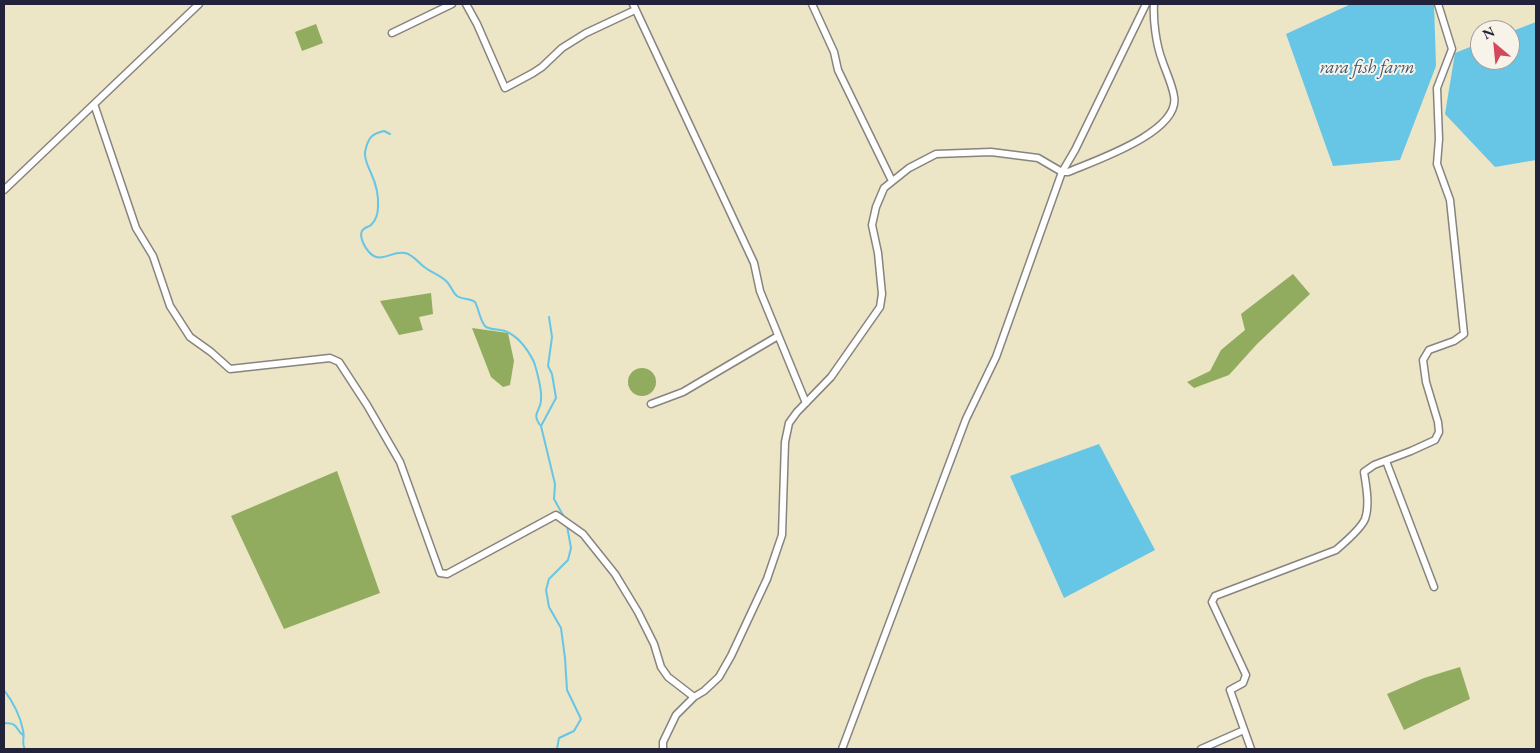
<!DOCTYPE html>
<html>
<head>
<meta charset="utf-8">
<style>
  body { margin:0 }
  #map { position:relative; width:1540px; height:753px; overflow:hidden; background:#ece5c6; font-family:"EB Garamond",serif }
  canvas { display:block }
  .frame { position:absolute; inset:0; border:5px solid #22223b; pointer-events:none }
  .north { position:absolute; left:1470px; top:20px; width:50px; height:50px; box-sizing:border-box; background:#f7f3e8; border:1px solid #a29fa3; border-radius:50%; rotate:332deg; font-size:14px; font-weight:700; line-height:20px; text-align:center; color:#22223b }
  .north::after { content:''; display:block; margin:auto; width:18px; height:22px; background:#d1495b; clip-path:polygon(50% 0,100% 100%,50% 72%,0 100%) }
</style>
</head>
<body>
<div id="map">
<canvas width="1540" height="753"></canvas>
<div class="frame"></div>
<div class="north">N</div>
</div>
<script>
const ctx = document.querySelector('canvas').getContext('2d');
ctx.lineJoin = 'round';
function paint(path, color) {
  ctx.fillStyle = color;
  ctx.fill(path, 'evenodd');
}
function trace(path, color, width, dash) {
  ctx.strokeStyle = color;
  ctx.lineWidth = width;
  ctx.lineCap = dash ? 'butt' : 'round';
  ctx.setLineDash(dash || []);
  ctx.stroke(path);
}
function label(font, color, halo, rows, align = 'center') {
  ctx.font = font + ' "EB Garamond",serif';
  ctx.lineWidth = 4;
  ctx.setLineDash([]);
  ctx.textBaseline = 'middle';
  ctx.strokeStyle = halo;
  ctx.fillStyle = color;
  for (const [text, x, y, turn = 0] of rows) {
    ctx.save();
    ctx.translate(x, y);
    ctx.rotate((+turn || 0) * Math.PI / 180);
    ctx.textAlign = isNaN(turn) ? turn : align;
    if (halo) ctx.strokeText(text, 0, 0);
    ctx.fillText(text, 0, 0);
    ctx.restore();
  }
}
const forest = new Path2D(`
  M316 24 323 43 302 51 295 32Z
  M1293 274 1310 294 1257 344 1229 375 1194 388 1187 382 1210 371 1221 350 1245 330 1241 314Z
  M431 293 433 314 419 317 423 330 399 335 380 301Z
  M472 328 508 333 514 361 510 385 503 387 491 377Z
  M628 382a14 14 0 1 1 28 0a14 14 0 1 1-28 0Z
  M337 471 380 593 284 629 231 516Z
  M1460 667 1470 699 1404 730 1387 694 1424 678Z`);
const water = new Path2D(`
  M1351 4H1434L1436 66 1400 160 1333 166 1286 34Z
  M1536 22V160L1495 167 1445 114 1455 53 1480 43V60H1510V32Z
  M1099 444 1155 550 1064 598 1010 476Z`);
const stream = new Path2D(`
  M390 134 384 131C371 134 368 138 365 152 364 159 368 166 371 173 376 184 379 195 378 207 378 213 376 220 371 225 369 227 364 227 362 231 359 237 365 248 369 252 380 265 392 250 405 253 412 254 418 262 423 266 430 272 440 275 446 281 451 285 452 292 457 296 463 300 470 298 475 302 479 309 480 322 486 327 492 330 499 329 505 331 518 336 528 350 534 362 537 371 542 390 541 400 541 411 531 413 540 425
  M549 317 552 337 548 366 552 374 556 398 541 426 555 484 554 499 564 517
  M4 690C13 702 20 715 23 730 25 737 21 743 25 749
  M4 723C20 723 14 729 24 736
  M557 749 559 738 574 731 581 719 567 690 565 658 561 628 549 607 546 590 549 579 568 560 571 548 567 526`);
const minor = new Path2D(`
  M466 4 477 24 505 88 533 73 542 67 562 48 586 33 635 10
  M633 4 754 263 760 291 806 403
  M812 4 834 52 838 70 892 181
  M392 33 452 4
  M94 104 136 228 153 256 170 306 190 337 211 352 230 369 330 358 339 362 367 405 400 462 440 573 447 574 556 515 583 534 615 574 638 612 654 644 661 667 668 677 694 697
  M4 190 199 4
  M651 404 683 392 778 336
  M1386 461 1434 587
  M663 749V742L676 715 694 697 704 691 719 677 731 656 767 579 782 535 785 442 789 423 797 412 831 377 880 307 882 294 878 253 872 225 876 207 884 188 909 168 936 154 991 152 1038 158 1062 172 1075 150 1146 4
  M842 749 966 419 996 357 1062 172H1068C1094 161 1181 132 1174 96 1172 84 1166 72 1162 60 1156 44 1153 20 1154 4
  M1201 749 1244 730
  M1251 749 1230 690 1243 683 1246 675 1212 602 1215 596 1336 550C1344 543 1361 529 1365 519 1370 505 1366 485 1364 472L1374 465 1411 451 1435 440 1439 432 1438 422 1426 382 1423 360 1429 350 1454 341 1464 334 1450 200 1437 164 1439 139 1437 88 1452 49 1438 4`);
const waterNames = [
  ["rara fish farm",1367,68]
];
paint(forest, '#92ac5f');
paint(water, '#67c5e5');
trace(stream, '#67c5e5', 2);
trace(minor, '#878480', 9);
trace(minor, '#fff', 6);
label('italic 18px', '#37536e', '#f7f3e8', waterNames);
</script>
</body>
</html>
